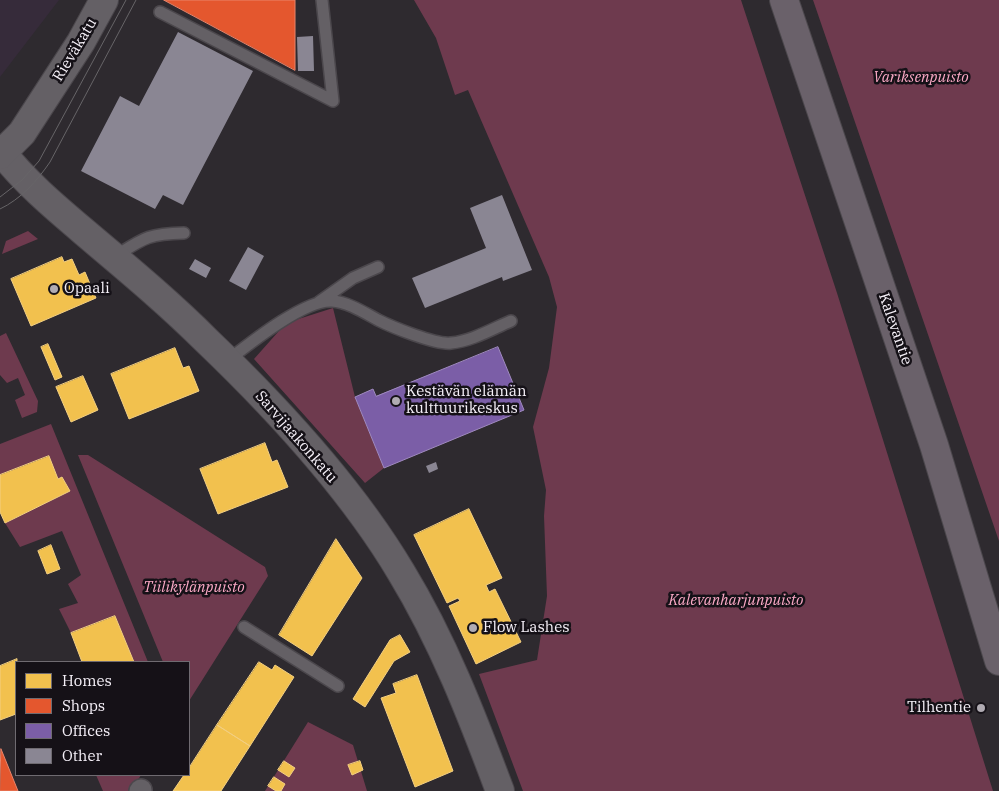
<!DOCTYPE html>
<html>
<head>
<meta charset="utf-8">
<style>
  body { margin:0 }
  #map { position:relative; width:999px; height:791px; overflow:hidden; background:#2e2a2f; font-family:"IBM Plex Serif",serif }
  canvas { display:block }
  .legend { position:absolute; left:15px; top:661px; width:175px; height:115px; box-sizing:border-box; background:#151117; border:1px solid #6f6b71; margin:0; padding:6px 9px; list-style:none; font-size:15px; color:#f6f1f9 }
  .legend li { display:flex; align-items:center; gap:10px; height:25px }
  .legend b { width:25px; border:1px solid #6f6b71 }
</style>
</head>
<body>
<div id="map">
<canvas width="999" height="791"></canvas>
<ul class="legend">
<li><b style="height:14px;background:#f2c14e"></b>Homes</li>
<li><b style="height:14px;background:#e4572e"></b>Shops</li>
<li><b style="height:14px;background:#7b5ea7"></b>Offices</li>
<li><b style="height:14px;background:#8a8693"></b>Other</li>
</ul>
</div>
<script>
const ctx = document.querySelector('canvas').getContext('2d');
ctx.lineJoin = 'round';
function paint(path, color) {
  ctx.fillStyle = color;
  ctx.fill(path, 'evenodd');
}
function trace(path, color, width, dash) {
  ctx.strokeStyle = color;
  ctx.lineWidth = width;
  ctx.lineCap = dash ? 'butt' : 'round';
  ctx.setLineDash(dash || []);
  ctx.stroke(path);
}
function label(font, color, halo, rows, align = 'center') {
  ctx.font = font + ' "IBM Plex Serif",serif';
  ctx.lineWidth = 5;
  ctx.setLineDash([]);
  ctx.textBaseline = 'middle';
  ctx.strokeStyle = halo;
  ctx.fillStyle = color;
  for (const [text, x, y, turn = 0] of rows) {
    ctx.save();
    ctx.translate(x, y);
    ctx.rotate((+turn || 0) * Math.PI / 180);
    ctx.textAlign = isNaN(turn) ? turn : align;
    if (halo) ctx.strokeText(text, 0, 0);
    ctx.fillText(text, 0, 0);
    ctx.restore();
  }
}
const built = new Path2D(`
  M0 0H59L0 77Z`);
const green = new Path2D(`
  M414 0H741L837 293 993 791H523L479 674 537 660 547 596 544 516 546 490 533 427 549 368 557 307 549 277 468 90 455 95 436 38Z
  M813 0H999V541Z
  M28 231 38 239 2 254 6 241Z
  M333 308 355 397 384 468 365 483 254 359 286 323Z
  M6 333 38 401 37 412 22 418 15 400 25 395 18 378 7 383 0 375V336Z
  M51 424 148 662H134L115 616 71 633 59 609 78 603 68 584 81 575 62 531 20 547 5 523 70 491 62 477 58 479 48 456 0 475V444Z
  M78 455H88L265 567 268 576 189 701V662H163Z
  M308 722 353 745 367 791H265Z
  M96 775H141L131 791H103Z`);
const homes = new Path2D(`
  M62 257 64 262 72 259 79 275 85 272 96 298 31 326 11 279Z
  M48 344 62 377 55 380 41 347Z
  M175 348 183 368 189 366 199 391 129 419 111 374Z
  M83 376 98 410 71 422 56 387Z
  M265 443 272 462 277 460 288 487 218 514 200 469Z
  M49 456 58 479 62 477 70 491 5 523 0 512V475Z
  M469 509 502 578 486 585 489 592 495 589 521 642 476 664 449 606 460 601 458 598 447 603 414 535Z
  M336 539 362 578 312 656 279 635Z
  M51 545 60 569 47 574 38 551Z
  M115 616 134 662H82L71 633Z
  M400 635 410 652 394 661 365 707 353 699 390 640Z
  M17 659 16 714 0 720V666Z
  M259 662 272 670 275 665 294 677 250 746 217 725Z
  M417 675 453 771 415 787 381 698 396 693 393 684Z
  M217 725 250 746 221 791H173L184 775H189V768Z
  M284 761 295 768 289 777 278 770Z
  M360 761 363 770 352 775 348 765Z
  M274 777 285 784 281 791H276L268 786Z`);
const shops = new Path2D(`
  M164 0H295V70Z
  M1 749 18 791H0Z`);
const offices = new Path2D(`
  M498 347 524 410 384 468 355 397 373 389 376 396Z`);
const building = new Path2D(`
  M178 32 253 71 183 205 163 195 155 209 81 171 120 96 139 106Z
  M313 36 314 71H298L297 37Z
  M502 195 532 270 503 281 502 277 425 308 412 278 486 248 470 208Z
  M248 247 264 256 246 290 229 281Z
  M195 259 211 268 206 278 189 269Z
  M436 462 438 469 429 473 426 466Z`);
const service = new Path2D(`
  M160 12 333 101 322 0
  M114 257C144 238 147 234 184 233
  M319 302 353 278 378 267
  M227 361C249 344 305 299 332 301 348 302 365 313 378 320 392 327 436 345 451 343 472 341 492 329 511 321
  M244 627 338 686`);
const minor = new Path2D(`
  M140 791 141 790`);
const tertiary = new Path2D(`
  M0 150C27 185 62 213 96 242 134 274 172 306 207 341 278 409 351 488 401 572 443 641 472 716 500 791`);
const secondary = new Path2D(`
  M0 155 22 133 81 42 104 0`);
const primary = new Path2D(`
  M784 0 934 445 999 661`);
const tram = new Path2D(`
  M0 197 22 180 39 161 126 0
  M0 209C21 199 37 181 50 162L136 0`);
const markers = [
  [54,289,5,"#b0abb2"],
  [396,401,5,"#b0abb2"],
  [473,628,5,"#b0abb2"],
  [981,708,5,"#b0abb2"]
];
const streetNames = [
  ["Rieväkatu",75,50,-59],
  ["Kalevantie",895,329,71],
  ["Sarvijaakonkatu",296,437,49]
];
const parkNames = [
  ["Variksenpuisto",921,78],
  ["Tiilikylänpuisto",194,588],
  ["Kalevanharjunpuisto",736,601]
];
const poiNames = [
  ["Opaali",64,289],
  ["Kestävän elämän",406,392],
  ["kulttuurikeskus",406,409],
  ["Flow Lashes",483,628],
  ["Tilhentie",971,708,"right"]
];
paint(built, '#362b3a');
paint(green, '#6e3a4e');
paint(homes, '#f2c14e');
trace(homes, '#f3cf81', 1);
paint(shops, '#e4572e');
trace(shops, '#e9856b', 1);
paint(offices, '#7b5ea7');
trace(offices, '#a08ac0', 1);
paint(building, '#8a8693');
trace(service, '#4b474c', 14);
trace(minor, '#4b474c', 24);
trace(tertiary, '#4b474c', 30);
trace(secondary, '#4b474c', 30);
trace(primary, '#4b474c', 30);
trace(service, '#646065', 11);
trace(minor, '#646065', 21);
trace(tertiary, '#646065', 28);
trace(secondary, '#646065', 28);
trace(primary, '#6a616a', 28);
trace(tram, '#676568', 1);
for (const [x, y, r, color] of markers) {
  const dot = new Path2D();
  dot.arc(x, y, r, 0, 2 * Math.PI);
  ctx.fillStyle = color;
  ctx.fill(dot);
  trace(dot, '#151117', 2);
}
label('15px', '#f6f1f9', '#151117', streetNames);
label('italic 15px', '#faa8c5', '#151117', parkNames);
label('15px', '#f6f1f9', '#151117', poiNames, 'left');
</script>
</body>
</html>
